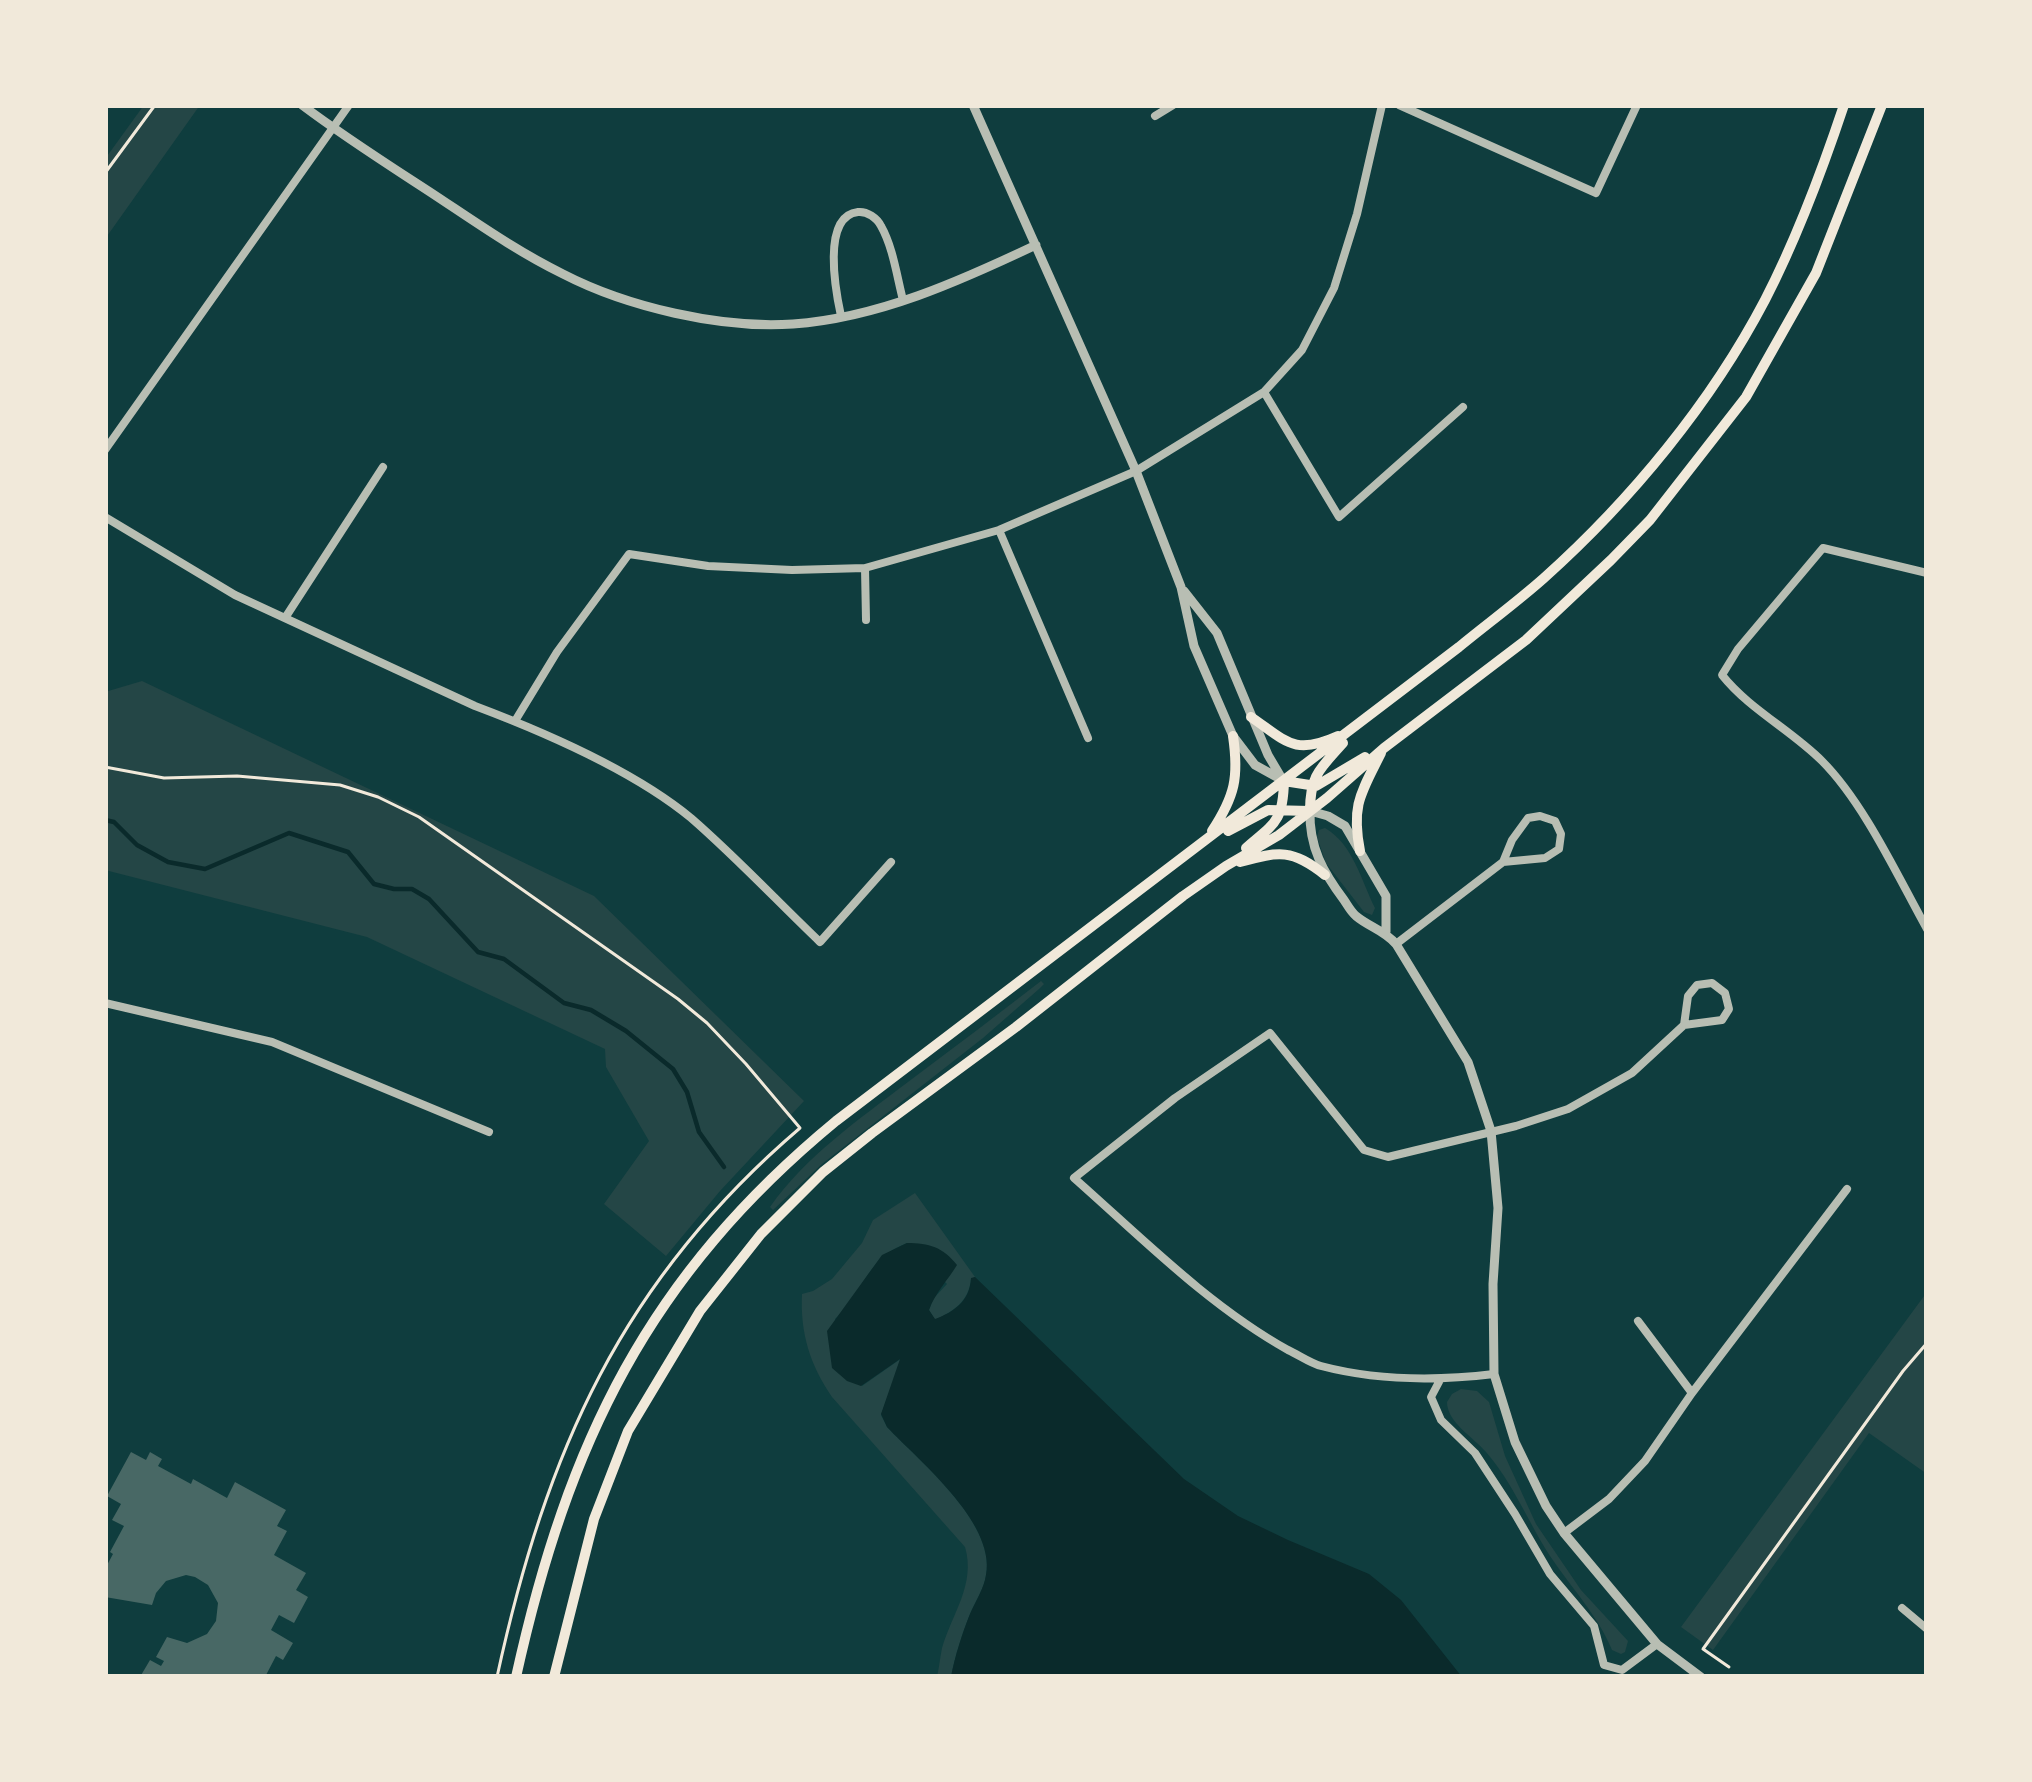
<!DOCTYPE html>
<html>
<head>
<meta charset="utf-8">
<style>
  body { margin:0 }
  #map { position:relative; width:2032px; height:1782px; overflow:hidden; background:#0f3d3e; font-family:"Source Sans 3",sans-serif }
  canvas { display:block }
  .frame { position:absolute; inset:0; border:108px solid #f1e9da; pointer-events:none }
</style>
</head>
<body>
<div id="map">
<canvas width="2032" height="1782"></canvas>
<div class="frame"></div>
</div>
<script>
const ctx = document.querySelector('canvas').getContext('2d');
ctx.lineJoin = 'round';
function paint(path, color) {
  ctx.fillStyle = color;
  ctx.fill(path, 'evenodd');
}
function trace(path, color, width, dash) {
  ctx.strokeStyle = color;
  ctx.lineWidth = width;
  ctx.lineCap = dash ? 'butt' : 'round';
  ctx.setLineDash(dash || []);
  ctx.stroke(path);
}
const green = new Path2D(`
  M144 105H200L105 239V159Z
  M142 681 594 896 804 1101 720 1191 666 1256 604 1204 649 1141 606 1067 605 1049 367 937 105 870V692Z
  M1325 828C1353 844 1361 880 1375 908L1372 915 1364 912 1326 863 1317 837 1319 830Z
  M1041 981 1044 984 1039 989 983 1038 822 1164 773 1210 770 1207C806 1156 858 1120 908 1082 952 1049 997 1015 1041 981Z
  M915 1193 975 1277 971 1279C969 1301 954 1311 935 1320L929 1310 933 1299 947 1284 907 1243C865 1259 864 1293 835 1319L862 1386 902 1358 881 1415 887 1427C920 1462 1001 1527 985 1580 982 1591 975 1603 970 1614 962 1634 955 1656 951 1677H937C939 1668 940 1658 942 1648 952 1614 976 1584 965 1547L832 1397C810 1365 800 1333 802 1294L813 1291 832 1279 862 1243 873 1220Z
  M1927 1292V1474L1869 1433 1713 1650 1681 1627Z
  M1461 1389 1477 1391 1489 1402 1505 1456 1536 1524 1581 1590 1628 1641 1625 1652 1621 1654 1612 1650C1597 1614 1572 1589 1550 1556 1528 1522 1513 1483 1486 1452 1473 1437 1447 1422 1447 1402L1452 1394Z`);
const water = new Path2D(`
  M907 1243C929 1243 943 1247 957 1265 948 1280 935 1293 929 1310L935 1319C954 1312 970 1301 971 1278L975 1277 1184 1479 1238 1516 1288 1540 1369 1574 1401 1600 1462 1677H951C955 1656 962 1634 970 1614 975 1603 982 1591 985 1580 1001 1527 920 1462 887 1427L881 1414 900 1359 861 1386 847 1381 832 1368 827 1331 882 1255Z`);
const stream = new Path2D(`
  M105 820 114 822 137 845 168 862 205 869 289 833 348 852 374 884 394 889H412L429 899 478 952 504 959 564 1003 591 1010 626 1031 673 1069 687 1092 699 1132 724 1167`);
const building = new Path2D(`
  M131 1452 146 1460 150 1452 162 1459 158 1466 191 1484 193 1479 227 1498 235 1482 286 1510 277 1526 287 1531 274 1555 306 1573 296 1590 308 1597 294 1623 279 1615 271 1630 293 1643 283 1660 276 1656 265 1677H140L150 1660 161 1666 164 1661 156 1657 167 1637 187 1643 207 1634 216 1621 218 1603 208 1585 195 1577 186 1575 166 1581 156 1593 152 1605 105 1597V1569L113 1554 110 1552 124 1526 112 1520 121 1504 107 1496Z`);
const path = new Path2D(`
  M105 173 155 105
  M105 767 164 778 237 776 340 785 378 797 419 817 678 999 707 1023 746 1064 800 1128C621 1281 546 1452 497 1677
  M1729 1667 1703 1649 1903 1371 1927 1343`);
const minor = new Path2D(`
  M1399 105 1596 193 1637 105
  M1155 116 1173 105
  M841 316C836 293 821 216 858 212 867 211 877 218 881 226 893 247 897 277 903 300
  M1264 392 1339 517 1463 407
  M105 450 349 105
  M105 517 235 595 475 706C544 732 634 771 691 818 736 857 777 901 820 942L891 862
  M999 530 1088 738
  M865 568 866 620
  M1927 573 1823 548 1738 649 1722 675C1749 709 1791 730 1822 761 1864 803 1898 877 1927 929
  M285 618 383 467
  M515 721 557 652 629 554 708 566 792 570 865 568 999 530 1136 471 1264 392 1302 350 1334 288 1357 214 1382 105
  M1540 816 1555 821 1561 834 1559 849 1545 858 1503 862 1512 840 1528 818Z
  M1396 944 1503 862
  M1712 983 1725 993 1729 1009 1722 1020 1684 1025 1688 996 1697 985Z
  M105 1003 272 1042 489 1132
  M1638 1321 1692 1393
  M1494 1374C1436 1381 1378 1381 1321 1366 1310 1363 1299 1355 1288 1350 1209 1306 1142 1238 1074 1178L1175 1098 1270 1033 1364 1150 1388 1157 1516 1126 1568 1109 1632 1073 1684 1025
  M1440 1380 1431 1397 1441 1420 1475 1453 1515 1514 1550 1574 1594 1626 1604 1665 1622 1670 1657 1644
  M1564 1533 1609 1499 1645 1461 1692 1393 1847 1189
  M1902 1608 1927 1629`);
const tertiary = new Path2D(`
  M302 105C343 136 387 164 430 192 474 221 516 251 563 274 627 307 721 329 793 324 878 318 960 281 1036 245
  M973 105 1136 471 1181 587 1194 646 1233 736 1255 765 1284 781
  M1184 591 1217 633 1268 755 1281 777
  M1386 932V896L1345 826 1328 816 1310 811C1309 847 1323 872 1344 900 1348 906 1351 912 1356 916 1369 927 1384 930 1396 944L1468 1062 1491 1131 1498 1208 1493 1284 1494 1374 1515 1442 1546 1506 1564 1533 1657 1644 1701 1677`);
const secondary = new Path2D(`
  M1251 717C1286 741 1294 756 1338 736
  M1284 781 1316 786 1365 757
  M1310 811C1310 775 1320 769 1343 743
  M1212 831C1235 796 1239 777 1233 736
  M1228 831 1268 810 1310 811
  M1246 848C1275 823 1283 822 1284 781
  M1360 851C1351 805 1361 793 1381 753
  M1240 862C1280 851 1292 849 1325 875
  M516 1677C568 1442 648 1276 836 1121L1459 647C1487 624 1517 602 1544 578 1631 500 1711 403 1765 300 1797 238 1822 171 1844 105
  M554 1677 594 1519 628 1431 700 1311 761 1234 823 1172 872 1133 1016 1027 1183 896 1226 866 1279 835 1327 798 1384 748 1526 640 1611 560 1650 520 1746 397 1816 273 1882 105`);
paint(green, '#244646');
paint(water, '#0a2a2b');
trace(stream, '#0a2a2b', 4.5);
paint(building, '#486865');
trace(path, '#f1e9da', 3);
trace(minor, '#b8beb3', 8);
trace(tertiary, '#b8beb3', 9);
trace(secondary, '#f1e9da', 10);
</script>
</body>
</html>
